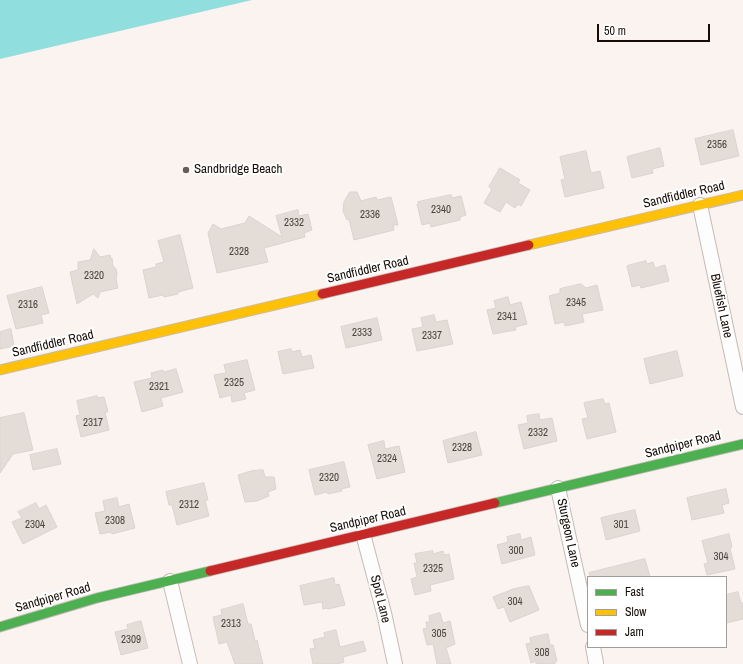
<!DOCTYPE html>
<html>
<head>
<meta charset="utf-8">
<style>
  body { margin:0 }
  #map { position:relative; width:743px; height:664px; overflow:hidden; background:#faf3f0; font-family:"Archivo Narrow",sans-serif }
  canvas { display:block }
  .legend { position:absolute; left:587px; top:576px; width:140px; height:72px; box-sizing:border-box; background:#fff; border:1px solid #a29e9c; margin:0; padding:5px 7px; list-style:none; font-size:12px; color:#170c08 }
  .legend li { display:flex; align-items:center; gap:8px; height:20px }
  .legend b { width:20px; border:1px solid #a29e9c }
  .scale { position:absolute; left:597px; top:24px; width:113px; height:18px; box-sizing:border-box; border:2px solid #170c08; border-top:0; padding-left:5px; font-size:12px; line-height:14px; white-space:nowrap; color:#170c08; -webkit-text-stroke:3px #fff; paint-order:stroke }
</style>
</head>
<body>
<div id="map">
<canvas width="743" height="664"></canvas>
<ul class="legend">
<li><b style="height:5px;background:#4caf50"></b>Fast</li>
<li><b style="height:5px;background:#ffc107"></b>Slow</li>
<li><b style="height:5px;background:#c62828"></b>Jam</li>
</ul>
<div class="scale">50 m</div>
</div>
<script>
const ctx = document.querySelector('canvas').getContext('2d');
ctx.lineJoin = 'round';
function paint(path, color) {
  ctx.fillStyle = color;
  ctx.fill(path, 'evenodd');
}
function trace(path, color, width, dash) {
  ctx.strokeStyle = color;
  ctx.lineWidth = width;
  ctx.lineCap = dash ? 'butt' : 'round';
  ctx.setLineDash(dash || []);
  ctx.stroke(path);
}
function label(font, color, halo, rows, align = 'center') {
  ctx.font = font + ' "Archivo Narrow",sans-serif';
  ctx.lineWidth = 4;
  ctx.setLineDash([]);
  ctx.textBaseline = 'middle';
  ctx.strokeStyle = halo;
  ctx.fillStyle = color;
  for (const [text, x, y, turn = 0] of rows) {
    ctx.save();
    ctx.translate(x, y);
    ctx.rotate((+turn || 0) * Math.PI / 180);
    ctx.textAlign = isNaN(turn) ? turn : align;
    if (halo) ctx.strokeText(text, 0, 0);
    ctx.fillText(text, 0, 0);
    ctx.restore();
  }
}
const water = new Path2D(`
  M0 0H252L0 59Z`);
const building = new Path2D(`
  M733 130 739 156 701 165 695 139Z
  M660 148 664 166 652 169 653 173 632 178 627 157Z
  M586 151 591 173 600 171 604 188 565 197 561 180 565 179 560 157Z
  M500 168 520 180 518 183 530 190 521 206 518 204 515 208 506 202 500 212 484 203 492 189 489 187Z
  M350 192H357L361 201 376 197 377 200 391 197 398 225H393L394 230 354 240 349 219 347 220 343 211 344 202Z
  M451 195 452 198 461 196 466 215 460 217V220L431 227 430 223 422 225 417 204H419L418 202Z
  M298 210 299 216 308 214 312 230 304 233 305 237 264 248 268 262 217 273 208 233 213 224 221 229 245 223 249 216 282 237 276 216Z
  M180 235 193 288 178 292V294L164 297 163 295 149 298 143 270 156 267V264L164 262 158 241Z
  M94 249 100 257 110 255 111 259 112 258 113 266 116 269 117 274 116 278 118 288 100 292 98 298 93 294 77 304 70 272 78 270V262L90 260Z
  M646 261 647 264 653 262 655 268 665 265 669 281 641 288 640 285 632 287 627 266Z
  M581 284 586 288 597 285 603 310 582 314 584 322 565 326 564 322 555 324 549 296 560 293V289Z
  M42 287 49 313 41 315 43 323 16 329 7 296Z
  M508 297 510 305 521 302 527 324 515 327 516 330 493 334 487 310 496 308 494 301Z
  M434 315 436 322 447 320 453 344 417 351 412 329 423 327 421 318Z
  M377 318 382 340 346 348 341 327Z
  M11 329 14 346 0 349V332Z
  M291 349 292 352 300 350 302 357 311 355 314 368 283 374 278 352Z
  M677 351 683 376 650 384 644 359Z
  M247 360 255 390 244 393 246 399 232 402 231 395 220 398 214 375 226 373 224 365Z
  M176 369 183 392 161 398 163 406 142 412 134 382 152 378 151 373 163 370V372Z
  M97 396V398L104 397 108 412H105L109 430 81 437 76 416 80 415 77 401Z
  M603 399 605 404 609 403 616 432 587 439 582 419 588 418 584 403Z
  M24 413 33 450 13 454 0 473V418Z
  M539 414 540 420 552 418 557 441 524 449 518 425 528 423 527 416Z
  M476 432 482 455 448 463 443 441Z
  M384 441 385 449 399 446 405 472 377 479 368 445Z
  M57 449 61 464 33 470 30 455Z
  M344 462 350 487 341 489 342 491 328 494 327 492 315 495 309 470Z
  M263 470 265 477H274L276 489 268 492 269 496 257 501 245 502 238 475 251 471Z
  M204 483 208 500H205L209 516 177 525 172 505H169L166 492Z
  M726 489 729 503 722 505 724 513 692 520 687 498Z
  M117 498 119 507 129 504 135 528 112 534 111 532 100 534 95 513 105 511 103 501Z
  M36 503 39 509 46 505 57 527 23 544 12 522 22 518 18 512Z
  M635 510 640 531 606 540 601 518Z
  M520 534 521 540 531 537 535 555 502 564 497 545 508 542 507 537Z
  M729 534 732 547 730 548 735 569 707 575 704 564 708 563 702 541Z
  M433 551V554L443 551 444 555 449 554 454 579 430 585 431 591 415 595 411 579 417 577 414 563H417L415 554Z
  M645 559 650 577H590L589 573Z
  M334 578 335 585 339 584 345 605 328 609 327 608 323 609 322 602 304 605 300 586Z
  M529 586 539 610 510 622 504 607 498 609 493 597 513 589Z
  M738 592 741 603H743V619L726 623V595Z
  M243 604 248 624H251L255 641 257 640 263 664H235L227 642 219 644 213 617 222 615 221 610Z
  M440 613 443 623 450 621 455 644 446 648 451 664H437L433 644 427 645 423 629 427 628 426 622H430L429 616Z
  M141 621 148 648 121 655 115 632 128 629 127 625Z
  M336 630 340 647 363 641 366 651 343 657 344 662 337 664H313L310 649 315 648 313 640 325 637 324 633Z
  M548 634 550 645H553L557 661 555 662V664H536V661L531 663 526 644 531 643 530 638Z`);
const street = new Path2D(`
  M700 205 743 407
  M558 488 588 625
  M363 534 384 613 395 664
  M170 581 190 664
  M593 647 596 663`);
const fast = new Path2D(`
  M495 503 743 444
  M0 627 97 598 210 571`);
const slow = new Path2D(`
  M529 245 743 195
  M0 370 322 294`);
const jam = new Path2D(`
  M322 294 529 245
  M210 571 495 503`);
const markers = [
  [186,170,4,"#665d59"]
];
const numberNames = [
  ["2356",717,145],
  ["2340",441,210],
  ["2336",370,215],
  ["2332",294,223],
  ["2328",239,252],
  ["2320",94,276],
  ["2345",576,303],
  ["2316",28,305],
  ["2341",507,317],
  ["2333",362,333],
  ["2337",432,336],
  ["2325",234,383],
  ["2321",159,387],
  ["2317",93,423],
  ["2332",538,433],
  ["2328",462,448],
  ["2324",387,459],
  ["2320",329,478],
  ["2312",189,505],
  ["2308",115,521],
  ["2304",35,525],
  ["301",621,525],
  ["300",516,551],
  ["304",721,557],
  ["2325",433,569],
  ["304",515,602],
  ["2313",231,624],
  ["305",439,634],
  ["2309",131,640],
  ["308",542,653]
];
const poiNames = [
  ["Sandbridge Beach",194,170]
];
const streetNames = [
  ["Sandfiddler Road",684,195,-13],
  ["Sandfiddler Road",368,270,-13],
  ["Bluefish Lane",721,306,78],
  ["Sandfiddler Road",53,344,-13],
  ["Sandpiper Road",683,445,-14],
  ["Sandpiper Road",368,520,-13],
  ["Sturgeon Lane",568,533,78],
  ["Sandpiper Road",53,598,-16],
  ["Spot Lane",380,599,76]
];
paint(water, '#90dedd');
paint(building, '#e4dcd7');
trace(building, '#dbd3cd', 1);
trace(street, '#c4bbb7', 16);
trace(fast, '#c4bbb7', 11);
trace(slow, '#c4bbb7', 11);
trace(jam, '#c4bbb7', 11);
trace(street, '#fefdfd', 14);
trace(fast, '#4caf50', 9);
trace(slow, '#ffc107', 9);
trace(jam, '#c62828', 9);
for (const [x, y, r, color] of markers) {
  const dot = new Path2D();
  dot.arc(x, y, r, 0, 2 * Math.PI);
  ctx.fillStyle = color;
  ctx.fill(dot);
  trace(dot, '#fff', 1.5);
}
label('11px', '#4b413d', null, numberNames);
label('13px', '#170c08', '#fff', poiNames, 'left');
label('13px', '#170c08', '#fff', streetNames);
</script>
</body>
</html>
